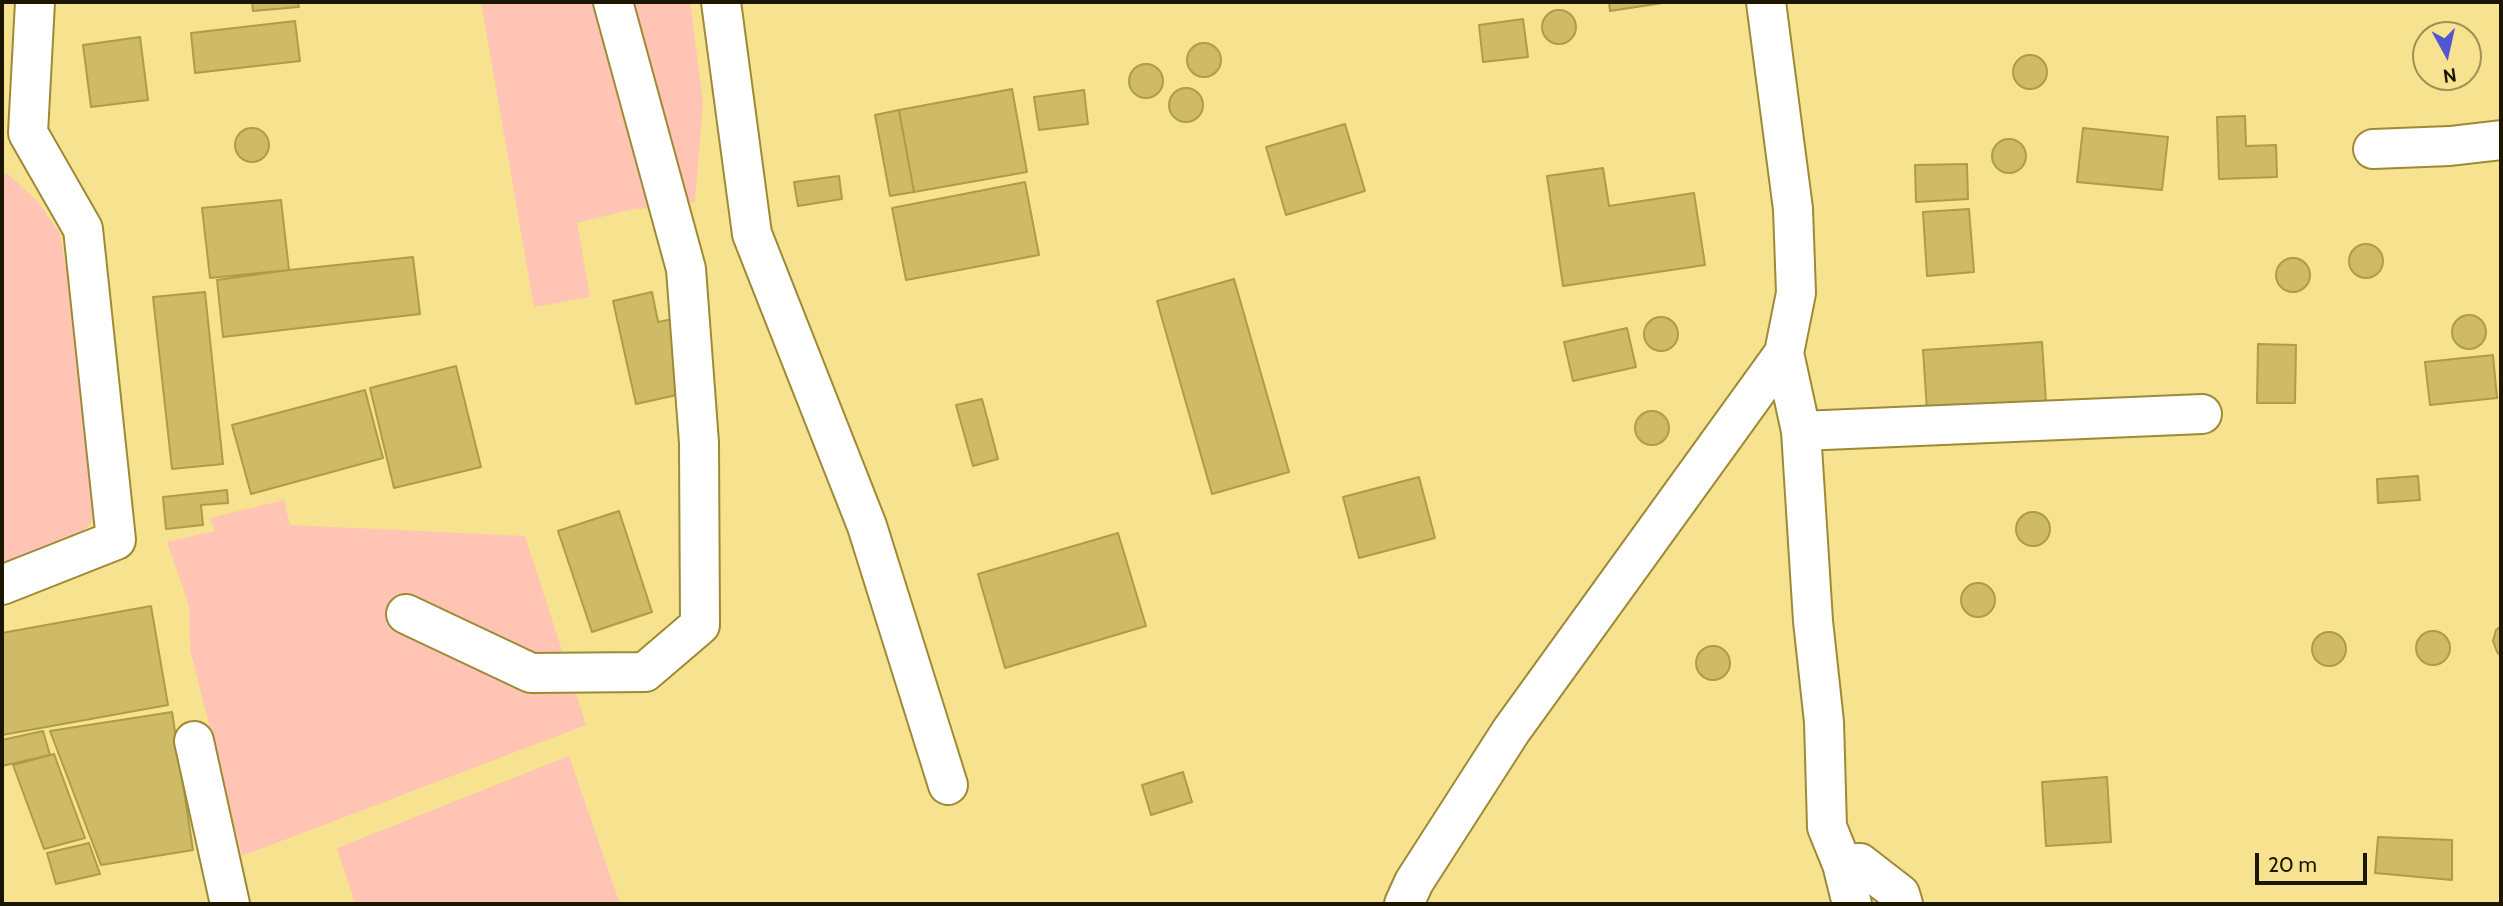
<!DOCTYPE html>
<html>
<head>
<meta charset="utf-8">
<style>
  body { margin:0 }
  #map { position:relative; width:2503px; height:906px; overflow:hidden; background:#f7e28f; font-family:Cabin,sans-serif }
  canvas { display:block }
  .frame { position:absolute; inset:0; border:4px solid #1c1500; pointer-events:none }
  .north { position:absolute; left:2412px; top:21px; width:70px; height:70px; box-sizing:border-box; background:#f7e28f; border:2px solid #9f9056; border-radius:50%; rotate:172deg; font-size:19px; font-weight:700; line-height:28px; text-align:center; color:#1c1500 }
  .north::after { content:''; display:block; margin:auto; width:24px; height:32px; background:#5158cf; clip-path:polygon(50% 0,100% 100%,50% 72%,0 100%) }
  .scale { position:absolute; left:2255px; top:853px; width:112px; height:32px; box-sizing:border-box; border:4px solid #1c1500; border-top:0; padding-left:9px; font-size:21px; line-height:24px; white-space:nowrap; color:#1c1500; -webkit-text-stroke:5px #f7e28f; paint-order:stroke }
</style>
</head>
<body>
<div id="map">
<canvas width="2503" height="906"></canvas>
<div class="frame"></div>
<div class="north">N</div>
<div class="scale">20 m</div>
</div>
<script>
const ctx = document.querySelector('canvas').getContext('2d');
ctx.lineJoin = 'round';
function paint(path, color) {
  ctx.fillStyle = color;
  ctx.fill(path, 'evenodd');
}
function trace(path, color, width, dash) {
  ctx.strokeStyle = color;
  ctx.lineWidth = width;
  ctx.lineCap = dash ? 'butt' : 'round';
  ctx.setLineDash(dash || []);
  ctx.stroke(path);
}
const green = new Path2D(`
  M481 2H690L703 102 695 202 629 210 577 223 590 297 534 307Z
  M2 173H7L38 202 60 233 100 475 92 521 72 544 2 571Z
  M284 500 290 525 525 536 586 725 242 856 190 649 189 606 167 542 215 531 210 518Z
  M569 756 620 904H355L337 848Z`);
const building = new Path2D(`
  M252 2H298L299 7 253 11Z
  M1609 2H1669L1610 11Z
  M1542 27a17 17 0 1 1 34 0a17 17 0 1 1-34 0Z
  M1523 19 1528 57 1483 62 1479 25Z
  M295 21 300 61 195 73 191 33Z
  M2433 25 2444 26 2452 35H2426V56L2420 48V37L2423 32Z
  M140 37 148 100 91 107 83 45Z
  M1187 60a17 17 0 1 1 34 0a17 17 0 1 1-34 0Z
  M2013 72a17 17 0 1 1 34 0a17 17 0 1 1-34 0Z
  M1129 81a17 17 0 1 1 34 0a17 17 0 1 1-34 0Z
  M1169 105a17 17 0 1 1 34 0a17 17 0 1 1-34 0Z
  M1012 89 1027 172 914 192 899 110Z
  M1084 90 1088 124 1039 130 1034 97Z
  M899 110 914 192 890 196 875 115Z
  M2245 116 2246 146 2276 145 2277 177 2219 179 2217 117Z
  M1345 124 1365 191 1286 215 1266 147Z
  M235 145a17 17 0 1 1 34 0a17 17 0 1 1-34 0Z
  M2083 128 2168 137 2162 190 2077 182Z
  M1992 156a17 17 0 1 1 34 0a17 17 0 1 1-34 0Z
  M1967 164 1968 199 1916 202 1915 165Z
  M1603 168 1609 206 1694 193 1705 265 1563 286 1547 176Z
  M839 176 842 199 798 206 794 182Z
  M1025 182 1039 255 906 280 892 208Z
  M281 200 289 270 210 278 202 208Z
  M1969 209 1974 272 1927 276 1923 212Z
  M2349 261a17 17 0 1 1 34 0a17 17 0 1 1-34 0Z
  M413 257 420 314 223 337 217 280 289 270Z
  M2276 275a17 17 0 1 1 34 0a17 17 0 1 1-34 0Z
  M1234 279 1289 472 1212 494 1157 301Z
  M205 292 223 464 172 469 153 297Z
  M652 292 658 322 688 316 704 389 636 404 613 301Z
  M2452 332a17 17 0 1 1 34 0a17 17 0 1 1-34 0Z
  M1644 334a17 17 0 1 1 34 0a17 17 0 1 1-34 0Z
  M1627 328 1636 367 1573 381 1564 342Z
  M2042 342 2046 402 1927 411 1923 350Z
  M2258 344 2296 345 2295 403H2257Z
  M2493 355 2497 398 2430 405 2425 362Z
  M456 366 481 467 394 488 370 388Z
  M365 390 383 458 251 494 232 425Z
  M982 399 998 459 973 466 956 405Z
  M1635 428a17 17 0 1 1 34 0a17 17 0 1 1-34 0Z
  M2418 476 2420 500 2378 503 2377 479Z
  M1419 477 1435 538 1359 558 1343 497Z
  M227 490 228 503 201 505 203 525 166 529 163 497Z
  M619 511 652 612 592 632 558 531Z
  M2016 529a17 17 0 1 1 34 0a17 17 0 1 1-34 0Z
  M1118 533 1146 626 1005 668 978 574Z
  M1961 600a17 17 0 1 1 34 0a17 17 0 1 1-34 0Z
  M151 606 168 705 2 735V633Z
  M2501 626V656L2497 652 2493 641 2496 630Z
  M2416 648a17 17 0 1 1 34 0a17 17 0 1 1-34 0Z
  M2312 649a17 17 0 1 1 34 0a17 17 0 1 1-34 0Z
  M1696 663a17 17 0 1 1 34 0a17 17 0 1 1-34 0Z
  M172 712 193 850 101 865 50 731Z
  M43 731 50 755 2 766V740Z
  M54 754 85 838 44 849 13 765Z
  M1183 772 1192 802 1151 815 1142 785Z
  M2107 777 2111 842 2046 846 2042 782Z
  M2378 837 2452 840V880L2375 873Z
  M89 843 100 874 56 884 47 853Z`);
const minor = new Path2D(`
  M721 2 752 234 867 526 948 785
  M1766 2 1793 209 1796 293 1784 353 1801 431 1813 621 1824 722 1827 827 1842 864 1852 904
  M2373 149 2450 146 2501 140
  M1801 431 2202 414
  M2 585 116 540 83 229 28 133 35 2
  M406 614 531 673 645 672 700 625 699 443 686 269 613 2
  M194 741 230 904
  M1842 864 1860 863 1900 894 1903 904
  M1404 904 1414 882 1511 731 1784 353`);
paint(green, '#ffc4b4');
paint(building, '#cfba68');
trace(building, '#af9b48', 2);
trace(minor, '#9e8a36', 42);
trace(minor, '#fff', 38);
</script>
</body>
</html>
